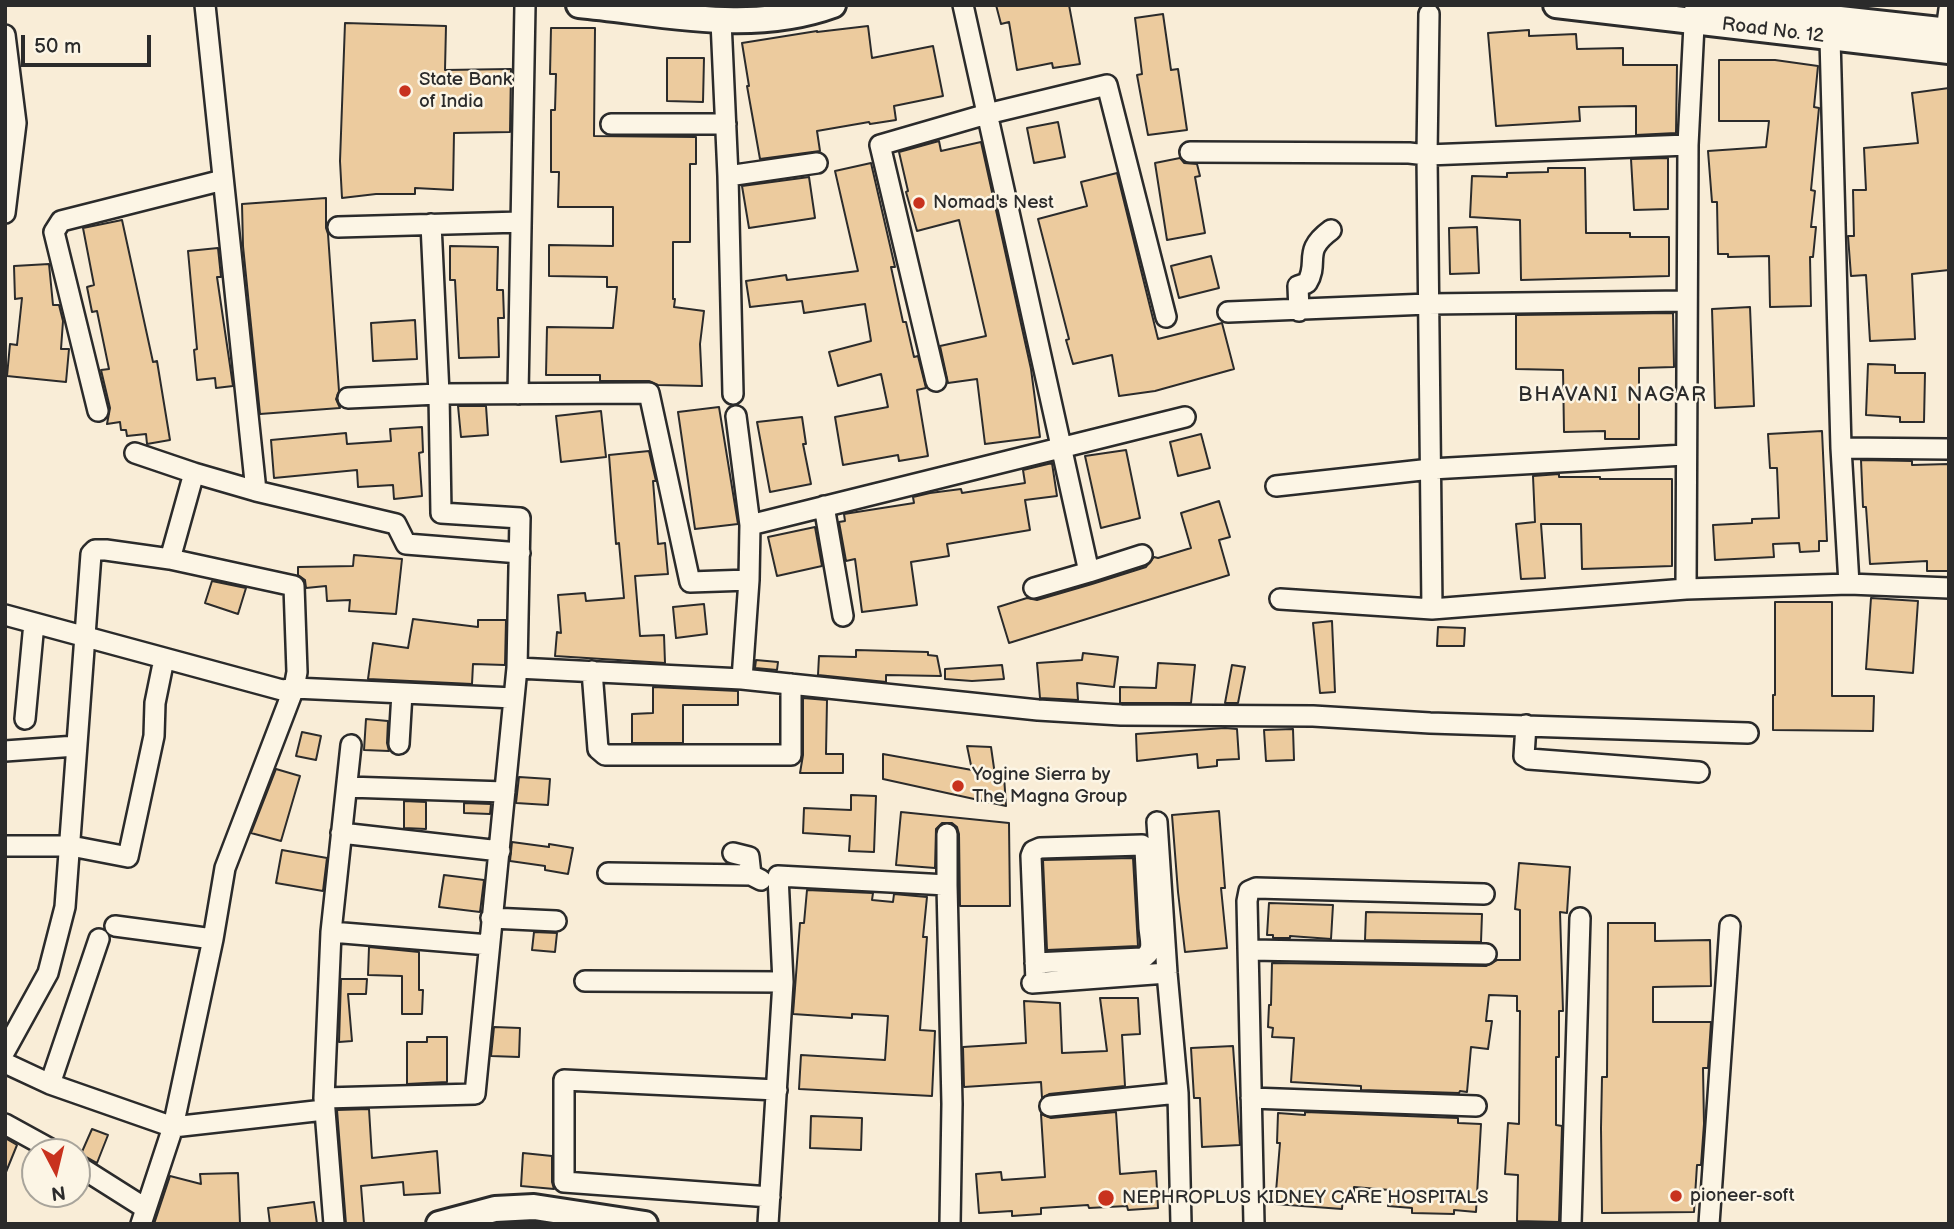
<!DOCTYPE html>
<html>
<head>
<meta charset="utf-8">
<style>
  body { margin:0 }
  #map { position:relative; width:1954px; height:1229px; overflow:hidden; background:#f9edd7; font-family:"Balsamiq Sans",sans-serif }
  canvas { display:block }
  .frame { position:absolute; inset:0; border:7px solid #2b2b2b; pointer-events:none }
  .north { position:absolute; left:21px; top:1138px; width:70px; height:70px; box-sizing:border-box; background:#fcf5e5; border:2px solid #a8a49b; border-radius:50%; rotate:173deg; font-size:19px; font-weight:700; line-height:28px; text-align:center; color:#2b2b2b }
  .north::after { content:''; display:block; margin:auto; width:24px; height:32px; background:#c8321e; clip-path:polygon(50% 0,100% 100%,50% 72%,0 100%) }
  .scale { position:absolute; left:21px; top:35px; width:130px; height:32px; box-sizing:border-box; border:4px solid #2b2b2b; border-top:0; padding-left:9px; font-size:21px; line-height:24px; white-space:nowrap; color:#2b2b2b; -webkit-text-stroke:5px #fcf5e5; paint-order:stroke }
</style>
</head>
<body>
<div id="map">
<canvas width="1954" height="1229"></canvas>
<div class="frame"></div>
<div class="north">N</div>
<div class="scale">50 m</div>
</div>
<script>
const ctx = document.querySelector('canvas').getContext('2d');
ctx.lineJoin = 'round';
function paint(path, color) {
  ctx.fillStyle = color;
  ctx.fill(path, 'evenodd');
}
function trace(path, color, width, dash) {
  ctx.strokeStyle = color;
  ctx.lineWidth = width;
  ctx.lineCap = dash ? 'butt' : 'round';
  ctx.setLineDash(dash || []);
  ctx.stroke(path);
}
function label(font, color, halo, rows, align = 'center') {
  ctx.font = font + ' "Balsamiq Sans",sans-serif';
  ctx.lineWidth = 5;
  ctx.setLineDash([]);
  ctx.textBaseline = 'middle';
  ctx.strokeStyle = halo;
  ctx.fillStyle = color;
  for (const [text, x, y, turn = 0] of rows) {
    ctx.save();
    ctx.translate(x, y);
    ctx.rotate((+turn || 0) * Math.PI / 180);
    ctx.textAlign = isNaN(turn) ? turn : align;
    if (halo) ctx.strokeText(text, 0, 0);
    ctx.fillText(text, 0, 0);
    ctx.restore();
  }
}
const building = new Path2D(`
  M996 5H1069L1080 64 1053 68 1052 63 1017 70 1009 22 1001 24Z
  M1163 14 1171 70 1178 69 1187 130 1148 135 1137 75 1142 74 1135 18Z
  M345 23 446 26 445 70 511 69 510 132 454 133 453 190 415 188V194H376L342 198 340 161Z
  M868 26 872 58 933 46 943 96 894 106 896 120 870 124 869 122 817 131 820 151 760 159 747 86H749L742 43 817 31V32Z
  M551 28H595L594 136 696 137V164H690V242H673V299H675L674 307 704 311 700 344 702 386 658 385 649 381H600V375H546L547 327 613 328 617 287H607V277L549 276V245L613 246V207H558L559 172H551V110H555L556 74H550Z
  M1529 30V36L1576 34 1577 49 1623 48V65H1677L1676 133 1636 135V106L1579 107 1580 121 1496 126 1488 33Z
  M667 58H704L703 102 667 101Z
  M1719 60H1775L1818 66 1814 107 1819 108 1811 190 1815 191 1811 227H1816L1813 257H1810L1811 306 1770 307 1769 256 1728 257V254H1718L1717 202H1712L1708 151 1766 147 1769 121H1719Z
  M1949 88V270L1912 274 1915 339 1870 341 1866 275 1851 276 1848 236H1854L1853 190H1866L1864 148 1918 143 1912 93Z
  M1058 122 1065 157 1034 163 1027 128Z
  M939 141 941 151 981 142 1031 369 1040 437 985 444 977 379 948 383 940 346 986 336 959 220 917 231 906 192 908 191 899 152Z
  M1180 158 1184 163 1197 164 1200 176 1195 177 1205 233 1167 240 1155 163Z
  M1668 158V209L1634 210 1631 159Z
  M871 163 895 267H891L903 322H906L914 357 918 356 926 388 917 390 928 456 899 461 898 455 843 465 835 417 888 407 881 374 838 386 829 352 871 341 865 304 804 313 802 301 750 307 746 281 786 275 787 280 858 271 835 171Z
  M1548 168H1585L1586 233H1630V237H1669V276L1521 280 1520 220 1470 217 1472 176 1507 177V173L1548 172Z
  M1117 173 1158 339 1222 323 1234 369 1155 391 1119 396 1112 355 1073 364 1066 340 1069 339 1038 219 1087 206 1081 182Z
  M809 177 815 218 749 228 742 186Z
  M326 198V228L328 234 339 391 336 399 340 408 260 414 243 246 242 204Z
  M122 220 153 362 157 361 170 440 147 444 146 434 127 436 126 430H121L120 422 107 424 110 408 101 370 109 369 97 311 92 312 87 287 94 285 83 228Z
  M1477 227 1479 273 1450 274 1449 228Z
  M450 246 498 247 497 290H503L504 318H498L499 357 459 358 455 280H450Z
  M218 248 221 277H217L233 386 216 388 215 378 197 380 194 350 197 349 188 251Z
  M1211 256 1219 288 1179 298 1171 266Z
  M49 264 53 305H59L63 321 61 349H69L66 382 7 376 10 344 17 345 22 298 15 299 14 266Z
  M1750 307 1754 406 1715 408 1712 309Z
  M1673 313 1674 367 1639 368V439H1605V431L1564 432 1563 370 1516 369V315Z
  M415 320 417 359 373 361 371 323Z
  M1868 364 1895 365V373H1925L1924 422H1900V417L1866 415Z
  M458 406H486L488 435 461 437Z
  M719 407 738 524 695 529 678 412Z
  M601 411 606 457 561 462 556 416Z
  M802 417 806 444H803L811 484 770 492 757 422Z
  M422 427 423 452 419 453 422 496 394 499 393 485 358 487 357 470 274 478 271 440 346 433 347 444 391 441 390 429Z
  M1822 431 1827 541H1819V551L1800 552 1799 543 1773 544 1774 557 1715 560 1713 525 1752 523V519L1779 518 1777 468H1770L1768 434Z
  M1201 434 1210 468 1178 476 1170 442Z
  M1126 450 1140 518 1101 528 1085 456Z
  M649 451 656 481H653L658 544 665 543 668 574 635 576 640 636 664 635 665 663 555 656 557 632 561 633 558 595 585 593 586 601 624 598 619 543 616 544 609 455Z
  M1861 460 1912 461V465L1949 464V571H1927V561L1870 564 1866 507H1863Z
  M1052 463 1057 496 1025 500 1030 530 947 544 949 556 911 562 917 605 862 612 855 559 846 561 839 522 845 521 844 514 914 503 913 497 930 493 961 489 962 493 1025 483 1023 470Z
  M1559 474V477H1600V479H1672V566L1582 569 1581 524H1541L1545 578 1521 579 1516 524 1535 522 1533 476Z
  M1219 501 1230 537 1219 540 1229 575 1009 643 998 607 1027 598 1037 600 1092 584 1146 567 1154 557 1158 558 1191 548 1181 513Z
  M815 527 822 566 777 576 768 537Z
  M354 555 402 559 396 614 349 611 350 600 327 601 326 586 306 588 305 580 298 575V567L353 566Z
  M212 581 246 588 238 614 205 603Z
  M1871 598 1918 601 1913 673 1866 669Z
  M1775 602H1832V696H1874L1873 731 1773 730V695H1775Z
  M704 604 707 634 676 638 673 607Z
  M413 619 478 627V620H506L505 665 473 664 472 684 368 679 373 643 408 648Z
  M1332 621 1335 692 1320 693 1313 623Z
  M1438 627 1465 628 1464 646H1437Z
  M856 650 928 652V655L937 656 941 676 886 675V682L818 675 819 656 856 657Z
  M1083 653 1118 657 1114 687 1077 683 1078 700 1040 698 1037 663 1082 660Z
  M756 660 778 662 777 670 755 668Z
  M1158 663 1195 665 1191 703H1120V687L1156 688Z
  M1002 665 1004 679 972 681 945 679V669Z
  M1232 665 1245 667 1238 703H1225Z
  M653 687 738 691V705H683V743H632V714L653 713Z
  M803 698 827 700 826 754H843V773H800L803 755Z
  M366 719 388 721 387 743 389 751 364 750Z
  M1225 728 1237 729 1239 759 1217 760V766L1198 768 1197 754 1137 761 1136 734Z
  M1293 729 1294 760 1266 761 1264 730Z
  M302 732 321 736 316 760 296 756Z
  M967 746 991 747 995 775 1004 776 1006 806 883 779V754L972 770Z
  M276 769 300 776 281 841 251 833Z
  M519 777 550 779 548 805 516 803Z
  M851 795 876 796 874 852 849 851 850 836 803 833 804 808 851 810Z
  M404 801 426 802V829L404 828Z
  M464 803 491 804 490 814 464 813Z
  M1219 811 1225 888H1221L1227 948 1185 952 1178 892 1172 815Z
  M901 812 1009 823 1010 906H960L959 834 957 827 952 823H942L936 829 935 868 896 865Z
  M512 842 549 847V844L573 848 568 874 545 870V866L510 861Z
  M282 850 327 858 323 891 276 883Z
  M1133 858 1138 946 1047 950 1043 860Z
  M1519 863 1570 867 1567 913 1560 912 1563 1011H1559V1057H1556V1125L1562 1126 1559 1222 1517 1221 1518 1175 1505 1174 1508 1123 1519 1124 1520 1011H1517V996L1489 995 1486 1021H1492L1488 1049 1471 1047 1467 1092 1460 1091 1459 1093 1361 1090V1086L1291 1082 1294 1038 1272 1037 1273 1028 1268 1027 1269 1005H1271L1272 963 1486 966 1497 960H1520V910L1515 909Z
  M444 875 484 880 480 912 439 907Z
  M807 890 873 893 872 900 893 902 894 894 927 897 923 937H927L920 1030 935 1031 932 1096 799 1089 801 1055 885 1060 888 1016 852 1014V1018L793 1014 800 923H804Z
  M1269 903 1333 905 1331 939 1290 936V938H1273V935H1267Z
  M1366 912 1482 914 1481 942 1365 940Z
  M1608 923H1655V941L1710 940 1711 986 1653 987V1022H1711L1708 1068H1703L1704 1124 1701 1165H1697L1694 1212 1602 1213 1601 1128 1602 1077H1607Z
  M534 932 557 933 555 952 532 950Z
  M369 947 419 952V990H423L422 1014H402V976L368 975Z
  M341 979H367L366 994H348L352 1041 339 1042Z
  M1100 998H1138L1140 1034 1122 1035 1125 1086 1049 1094 1042 1098 1041 1082 964 1087 963 1047 1026 1043 1024 1001 1060 1003 1062 1053 1107 1051Z
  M494 1027 520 1028 519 1057 491 1056Z
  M427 1037H447V1082L407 1084V1042H427Z
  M1233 1046 1240 1145 1202 1147 1200 1098H1194L1191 1048Z
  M369 1109 372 1158 437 1151 440 1193 404 1195 403 1182 361 1186 364 1224H346L337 1110Z
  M1116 1112 1120 1174 1156 1171 1158 1208 1128 1210 1127 1206 1089 1208 1088 1205 1041 1208V1214L1012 1216V1211L979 1213 976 1174 1001 1172 1002 1180 1045 1177 1041 1114 1051 1118Z
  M1305 1112 1458 1118V1123L1481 1124 1476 1212 1454 1210V1214L1412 1213V1208L1388 1206 1390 1190 1354 1187V1196L1343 1195 1342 1209 1275 1204 1280 1143H1277L1278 1113 1305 1115Z
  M811 1116 862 1118 861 1150 810 1148Z
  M92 1129 108 1135 97 1163 81 1154Z
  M5 1138 17 1145 6 1172H5Z
  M523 1153 552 1156V1182L554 1189 521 1186Z
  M238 1173 240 1224H154L170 1176 201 1184 200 1174Z
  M314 1202 317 1224H270L268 1208Z`);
const minor = new Path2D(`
  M205 5 256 491
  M963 5 1089 572 1034 588
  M1429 14 1427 155 1432 609
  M721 21 728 176 733 394
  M1946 31 1949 9
  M5 35 16 123 5 213
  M1830 38 1841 448 1849 584
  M611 124H726
  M1190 152 1409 153 1427 155 1688 145
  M728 176 817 163
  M338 227 521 222
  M1299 311 1298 286 1307 283C1320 261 1301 252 1331 230
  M1228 312 1428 304 1687 301
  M936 381 880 145 987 114 1107 85 1166 317
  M518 394 525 5
  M348 398 439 394 649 393 690 582 749 580
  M98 411 54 232 61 221 223 180
  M1841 448 1949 449
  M135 453 194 473
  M1276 486 1431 469 1685 455
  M824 506 843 616
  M750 525 1185 417
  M170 559 194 473 256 491 396 524 406 544 520 553
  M1089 572 1142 555
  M1686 589 1688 145 1695 5
  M1280 599 1432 609 1686 589 1849 584 1949 588
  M5 615 282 690 294 688 514 698
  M517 668 742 679 749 580 750 525 736 416
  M592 671 598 749 605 755H791V684
  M742 679 1038 710 1121 715 1313 716 1430 723 1748 733
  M25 719 34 623
  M1526 725 1524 756 1529 759 1699 772
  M399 744 402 693
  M5 751 76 746
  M347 787 505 792
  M1157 822 1167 973 1178 1093 1181 1224
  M341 833 500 851
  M5 846H71L128 857 154 736 155 703 164 659
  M733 853 749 857 751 875 761 880
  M608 873 751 875
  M947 885V834
  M491 918 556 921
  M115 926 213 939
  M331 932 489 945
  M1250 950 1486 954
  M1035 963 1142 958C1155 953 1150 939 1149 928
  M585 981 783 982
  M1036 982 1031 856 1033 851 1040 848 1142 845 1145 849 1149 928H1164
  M1032 983 1167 973
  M5 1051 48 973 65 907 91 554 95 550H106L170 559 294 586 297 672 294 688 225 868 213 939 173 1127 141 1224
  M5 1063 50 1084 173 1127 324 1110
  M50 1084 99 939
  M324 1098 475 1094 517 668 520 518 441 513 439 394 431 224
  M1251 1098 1476 1106
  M1050 1106 1178 1093
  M5 1124 56 1152
  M77 1165 145 1208
  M770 1197 564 1182V1080L777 1090
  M334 1224 324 1098 331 932 351 745
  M768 1224 783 982 778 876 947 885 952 1104 950 1224
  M1254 1224 1247 901 1249 891 1256 888 1484 894
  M1571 1224 1580 918
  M1709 1224 1730 926`);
const major = new Path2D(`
  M579 5C663 13 751 35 833 5
  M1556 5 1949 51
  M1713 5 1949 31
  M439 1224 495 1209 534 1207 645 1224`);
const markers = [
  [405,91,7,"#c8321e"],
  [919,203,7,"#c8321e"],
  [958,786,7,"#c8321e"],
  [1676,1196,7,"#c8321e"],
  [1106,1198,9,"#c8321e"]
];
const streetNames = [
  ["Road No. 12",1773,31,7]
];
const poiNames = [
  ["State Bank",419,80],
  ["of India",419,102],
  ["Nomad's Nest",933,203],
  ["Yogine Sierra by",972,775],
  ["The Magna Group",972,797],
  ["pioneer-soft",1690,1196],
  ["NEPHROPLUS KIDNEY CARE HOSPITALS",1122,1198]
];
const neighbourhoodNames = [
  ["BHAVANI NAGAR",1613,396]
];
paint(building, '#eccb9e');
trace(building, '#2b2b2b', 2);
trace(minor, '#2b2b2b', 24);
trace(major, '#2b2b2b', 30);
trace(minor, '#fcf5e5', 19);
trace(major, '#fcf5e5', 24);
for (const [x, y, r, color] of markers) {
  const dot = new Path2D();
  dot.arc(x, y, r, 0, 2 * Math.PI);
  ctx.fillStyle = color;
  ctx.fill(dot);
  trace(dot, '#fcf5e5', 2.5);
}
label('19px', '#2b2b2b', '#fcf5e5', streetNames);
label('19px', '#2b2b2b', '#fcf5e5', poiNames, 'left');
ctx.letterSpacing = '2px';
label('21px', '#2b2b2b', '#fcf5e5', neighbourhoodNames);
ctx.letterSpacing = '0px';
</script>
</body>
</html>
